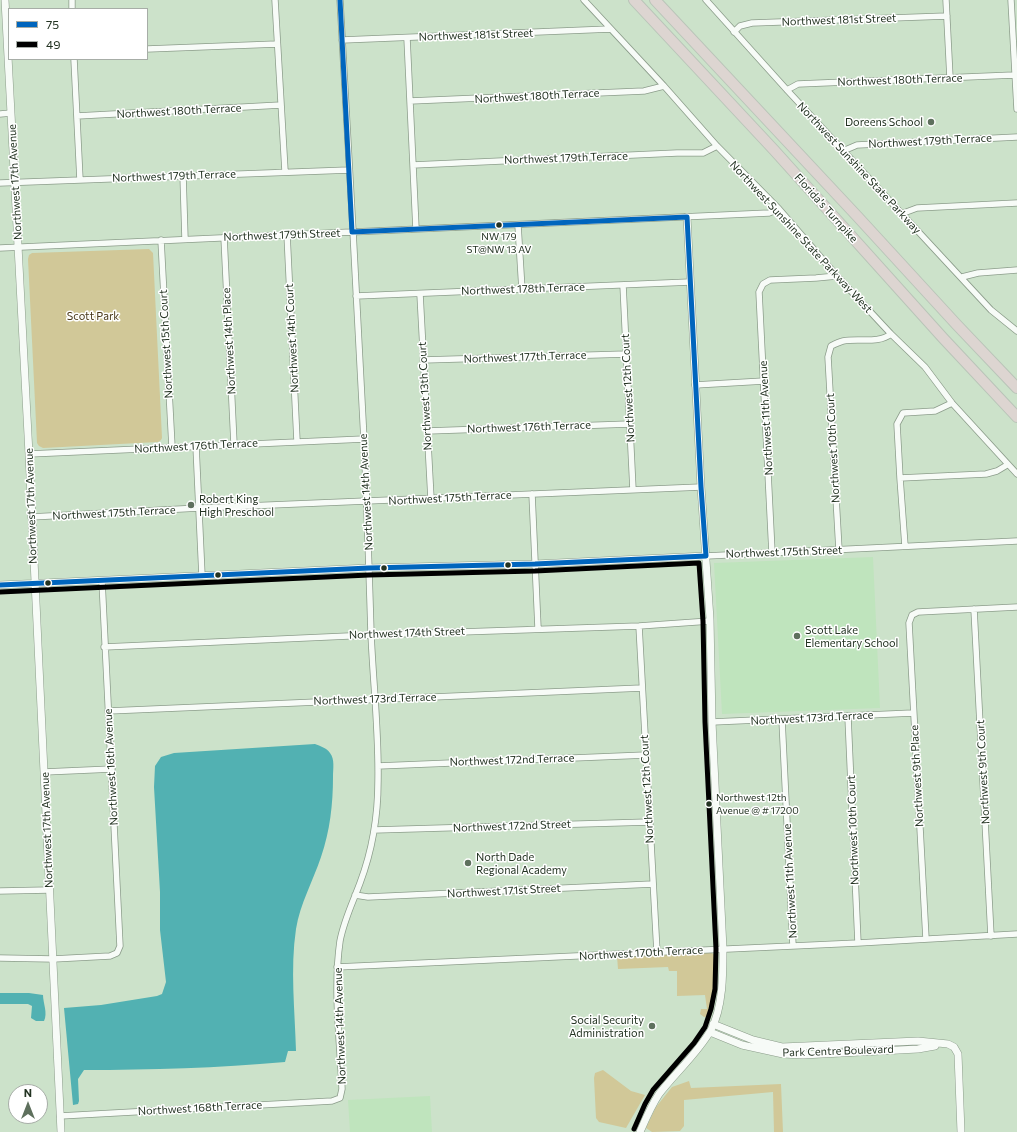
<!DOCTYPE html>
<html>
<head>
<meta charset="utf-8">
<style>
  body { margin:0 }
  #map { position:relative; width:1017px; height:1132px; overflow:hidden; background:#cce2ca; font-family:Commissioner,sans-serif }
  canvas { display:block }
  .legend { position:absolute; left:8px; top:8px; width:140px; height:52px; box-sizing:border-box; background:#fff; border:1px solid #a7ada7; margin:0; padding:5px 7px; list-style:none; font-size:12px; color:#233322 }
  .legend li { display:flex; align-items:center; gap:8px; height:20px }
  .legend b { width:20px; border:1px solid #a7ada7 }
  .north { position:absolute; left:8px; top:1084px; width:40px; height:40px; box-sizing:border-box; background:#fff; border:1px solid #a7ada7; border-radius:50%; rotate:0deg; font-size:11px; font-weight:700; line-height:16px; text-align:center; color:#233322 }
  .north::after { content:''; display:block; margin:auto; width:14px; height:18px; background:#5e705d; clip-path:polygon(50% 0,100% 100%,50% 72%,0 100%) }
</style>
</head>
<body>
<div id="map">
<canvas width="1017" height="1132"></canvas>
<ul class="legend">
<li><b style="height:5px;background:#0065bd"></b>75</li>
<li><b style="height:5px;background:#000"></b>49</li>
</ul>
<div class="north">N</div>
</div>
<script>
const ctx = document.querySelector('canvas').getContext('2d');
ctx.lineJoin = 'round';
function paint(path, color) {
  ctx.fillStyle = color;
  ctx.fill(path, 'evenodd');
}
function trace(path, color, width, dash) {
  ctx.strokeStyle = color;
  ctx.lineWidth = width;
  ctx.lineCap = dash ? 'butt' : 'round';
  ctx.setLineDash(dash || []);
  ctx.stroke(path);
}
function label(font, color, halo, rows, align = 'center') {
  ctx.font = font + ' Commissioner,sans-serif';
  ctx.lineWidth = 3;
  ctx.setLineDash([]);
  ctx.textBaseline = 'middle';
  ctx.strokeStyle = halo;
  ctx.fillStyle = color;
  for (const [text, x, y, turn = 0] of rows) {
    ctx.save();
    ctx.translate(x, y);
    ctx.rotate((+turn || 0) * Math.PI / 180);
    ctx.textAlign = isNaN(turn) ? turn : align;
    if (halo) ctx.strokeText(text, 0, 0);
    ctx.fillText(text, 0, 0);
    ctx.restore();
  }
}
const built = new Path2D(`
  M873 557 880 708 722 714 714 563Z
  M430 1096 432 1132H350L348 1100Z`);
const green = new Path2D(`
  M149 249 153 253 162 438 161 440 158 442 43 448 39 446 37 443 28 259 29 255 32 253Z
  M710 952 717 956V985L710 1016 704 1017 700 1014 701 1009H707L705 995 677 996V971H669L668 967 618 969 617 956Z
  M603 1070 631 1091 645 1095 626 1128 599 1122 596 1118 594 1078 595 1073Z
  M689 1081 691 1088 781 1084 783 1132H774L773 1092 684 1100V1126L680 1131 652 1132 646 1128 656 1107 672 1087Z`);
const water = new Path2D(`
  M315 744C320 746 327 748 330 753 335 759 333 769 333 777 333 804 330 831 321 857 313 881 300 904 296 929 290 969 295 1011 296 1051H288L285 1062C218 1068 151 1070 84 1070L78 1079 79 1101 78 1104 73 1105 64 1008 101 1005 157 996 162 994 166 982 160 930V892L154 787 155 766 161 757 174 753Z
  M0 993H29L43 995C43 1003 48 1013 44 1021H36L31 1018 32 1006 28 1004H0Z`);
const minor = new Path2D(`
  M72 0V9
  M275 0 285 171
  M584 0 664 86 717 146 779 209 837 276 891 334 925 367 952 403 1017 474
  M706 0 787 90 991 310 1017 331
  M946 0 950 78
  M1011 0 1017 109
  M734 32 740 26 752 23 947 16
  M407 38 416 229
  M342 40 610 29
  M147 49 277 44
  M74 59 80 180
  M787 90 798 84 1014 75
  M410 101 644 91 664 86
  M0 114 11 113
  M77 116 281 105
  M843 151 857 145 1017 137
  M413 165 677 153H703L717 146
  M183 175 185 239
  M0 183 349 170
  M901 214 917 208 1017 203
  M518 225 522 290
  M287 234 297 441
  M224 237 234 444
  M161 240 172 447
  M0 248 769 213 779 209
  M962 277 978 273 1017 270
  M623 285 633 490
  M420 294 431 499
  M356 296 690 282
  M423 360 627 354
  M695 385 764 381
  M427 431 630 424
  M196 446 202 576
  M29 454 364 439
  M900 478 986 474 997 471 1007 465
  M532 494 538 628
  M31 517 199 508 701 487
  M905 546 900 478 897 424 903 413 935 411 952 403
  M839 550 828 357 831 346C835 344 839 342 843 341 859 338 878 344 891 334
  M772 553 759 292 763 284 770 280 816 278 837 276
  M706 556 1017 541
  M974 609 991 936
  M639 626 657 952
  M104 647 371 635 639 626 710 621
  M108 711 642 688
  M848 717 858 943
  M782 720 793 946
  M712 722 913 713
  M378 766 646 755
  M44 772 112 769
  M374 830 649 822
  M0 891 49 890
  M355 895 368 897 653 884
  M926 939 909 623 912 615 918 612 1017 607
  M0 958 53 959 110 956 117 953 120 946 102 581
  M337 967 858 943 1017 934
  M60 1116 332 1101 340 1098 342 1089C340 1040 333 989 340 941 344 920 353 902 360 883 372 851 378 816 378 781 379 731 373 682 371 633 369 568 367 504 364 440 357 293 348 147 340 0`);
const tertiary = new Path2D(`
  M5 0 29 454 61 1132
  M0 585 369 568 535 564 706 556
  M713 1024 753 1040 782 1047 918 1041 948 1044 954 1047 958 1054 961 1132
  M710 1032 742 1045 783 1054 803 1055 918 1049 935 1046
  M640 1132C646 1118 651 1106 659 1094 676 1072 697 1054 711 1030 723 1007 723 974 723 949L712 722 710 619 701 487 687 217`);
const motorway = new Path2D(`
  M634 0 774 150 943 338 1017 417
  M655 0 857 216 957 325 1017 388`);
const bus1 = new Path2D(`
  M0 585 369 568 535 564 706 556 701 487 687 217 352 232 340 0`);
const bus2 = new Path2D(`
  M0 592 369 575 535 571 699 563 703 621 705 722 716 949 715 989 711 1009 705 1027 694 1043 653 1090 645 1104 634 1129`);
const markers = [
  [931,122,4,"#5e705d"],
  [499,225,3.5,"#233322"],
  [191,505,4,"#5e705d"],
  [508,565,3.5,"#233322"],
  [384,568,3.5,"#233322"],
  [218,575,3.5,"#233322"],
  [48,583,3.5,"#233322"],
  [797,636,4,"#5e705d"],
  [709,804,3.5,"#233322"],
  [468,863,4,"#5e705d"],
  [652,1026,4,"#5e705d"]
];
const busNames = [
  ["NW 179",499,237],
  ["ST@NW 13 AV",499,250],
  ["Northwest 12th",716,798,"left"],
  ["Avenue @ # 17200",716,811,"left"]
];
const streetNames = [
  ["Northwest 181st Street",839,20,-2],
  ["Northwest 181st Street",476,35,-2],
  ["Northwest 180th Terrace",900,80,-2],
  ["Northwest 180th Terrace",537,96,-3],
  ["Northwest 180th Terrace",179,111,-3],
  ["Northwest 179th Terrace",930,141,-3],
  ["Northwest 179th Terrace",566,158,-2],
  ["Northwest Sunshine State Parkway",859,168,47],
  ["Northwest 179th Terrace",174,176,-2],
  ["Northwest 17th Avenue",15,182,-93],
  ["Florida's Turnpike",826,208,48],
  ["Northwest 179th Street",282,235,-2],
  ["Northwest Sunshine State Parkway West",801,237,47],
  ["Northwest 178th Terrace",523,289,-2],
  ["Northwest 14th Court",292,338,-93],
  ["Northwest 14th Place",229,341,-93],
  ["Northwest 15th Court",166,344,-93],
  ["Northwest 177th Terrace",525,357,-2],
  ["Northwest 12th Court",628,388,-93],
  ["Northwest 13th Court",425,396,-93],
  ["Northwest 11th Avenue",766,418,-93],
  ["Northwest 176th Terrace",529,427,-2],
  ["Northwest 176th Terrace",196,446,-3],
  ["Northwest 10th Court",833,448,-93],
  ["Northwest 14th Avenue",366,492,-93],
  ["Northwest 175th Terrace",450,498,-3],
  ["Northwest 17th Avenue",31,506,-92],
  ["Northwest 175th Terrace",114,513,-3],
  ["Northwest 175th Street",784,552,-2],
  ["Northwest 174th Street",407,633,-2],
  ["Northwest 173rd Terrace",375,699,-2],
  ["Northwest 173rd Terrace",812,718,-3],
  ["Northwest 172nd Terrace",512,760,-2],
  ["Northwest 16th Avenue",111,767,-93],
  ["Northwest 9th Court",983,772,-93],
  ["Northwest 9th Place",917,776,-93],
  ["Northwest 12th Court",647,789,-93],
  ["Northwest 172nd Street",512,826,-2],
  ["Northwest 17th Avenue",47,830,-92],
  ["Northwest 10th Court",853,830,-92],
  ["Northwest 11th Avenue",790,881,-93],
  ["Northwest 171st Street",504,891,-3],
  ["Northwest 170th Terrace",641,953,-3],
  ["Northwest 14th Avenue",340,1026,-92],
  ["Park Centre Boulevard",838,1051,-2],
  ["Northwest 168th Terrace",200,1108,-3]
];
const poiNames = [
  ["Doreens School",923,122,"right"],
  ["Robert King",199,499],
  ["High Preschool",199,512],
  ["Scott Lake",805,630],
  ["Elementary School",805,643],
  ["North Dade",476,857],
  ["Regional Academy",476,870],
  ["Social Security",644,1020,"right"],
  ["Administration",644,1033,"right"]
];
const parkNames = [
  ["Scott Park",93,316]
];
paint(built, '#bfe4bd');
paint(green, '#d1c898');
paint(water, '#52b1b2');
trace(minor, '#8b9c8a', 7);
trace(tertiary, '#8b9c8a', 8);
trace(motorway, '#b9c4b8', 12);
trace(minor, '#f7fbf7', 5.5);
trace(tertiary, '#f7fbf7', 7);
trace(motorway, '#ddd5d1', 10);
trace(bus1, '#0065bd', 5);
trace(bus2, '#000', 5);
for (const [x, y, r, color] of markers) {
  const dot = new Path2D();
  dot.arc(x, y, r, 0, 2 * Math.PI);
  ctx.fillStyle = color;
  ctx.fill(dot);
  trace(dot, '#fff', 1.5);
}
label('10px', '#233322', '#fff', busNames);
label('11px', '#233322', '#fff', streetNames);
label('11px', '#233322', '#fff', poiNames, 'left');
label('11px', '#483818', '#fff', parkNames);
</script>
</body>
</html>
